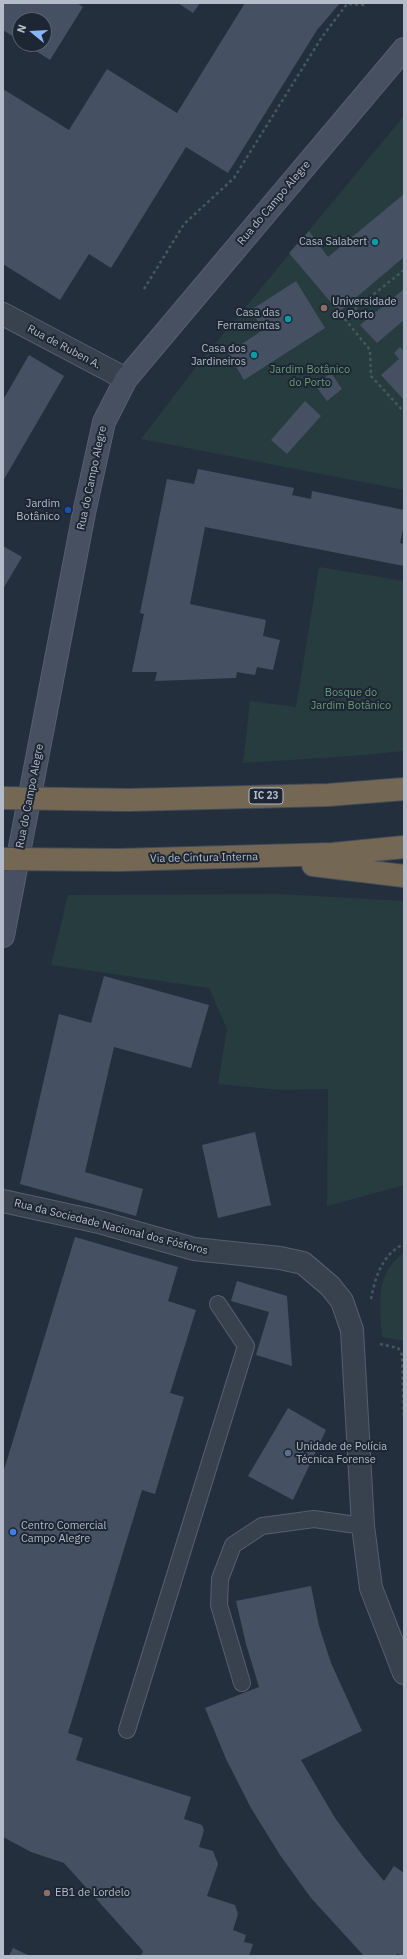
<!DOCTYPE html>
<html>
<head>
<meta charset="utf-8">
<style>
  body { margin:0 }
  #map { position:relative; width:407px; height:1959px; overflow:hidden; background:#242f3e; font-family:"IBM Plex Sans",sans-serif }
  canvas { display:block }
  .frame { position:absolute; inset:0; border:4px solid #b4bcc9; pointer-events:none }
  .north { position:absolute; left:12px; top:12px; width:40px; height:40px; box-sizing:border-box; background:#1d2633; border:1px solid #59626f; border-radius:50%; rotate:288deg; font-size:11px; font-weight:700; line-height:16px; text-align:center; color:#b4bcc9 }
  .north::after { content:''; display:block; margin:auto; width:14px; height:18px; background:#8ab4f8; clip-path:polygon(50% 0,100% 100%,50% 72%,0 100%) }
</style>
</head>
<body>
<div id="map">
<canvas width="407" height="1959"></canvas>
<div class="frame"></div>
<div class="north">N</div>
</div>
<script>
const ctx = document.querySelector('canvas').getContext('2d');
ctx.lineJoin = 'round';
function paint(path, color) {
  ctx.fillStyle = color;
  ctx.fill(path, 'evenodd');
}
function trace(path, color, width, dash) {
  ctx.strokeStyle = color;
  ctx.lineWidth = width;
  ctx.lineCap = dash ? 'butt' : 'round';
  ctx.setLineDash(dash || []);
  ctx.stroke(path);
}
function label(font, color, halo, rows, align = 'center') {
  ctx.font = font + ' "IBM Plex Sans",sans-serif';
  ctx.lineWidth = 4;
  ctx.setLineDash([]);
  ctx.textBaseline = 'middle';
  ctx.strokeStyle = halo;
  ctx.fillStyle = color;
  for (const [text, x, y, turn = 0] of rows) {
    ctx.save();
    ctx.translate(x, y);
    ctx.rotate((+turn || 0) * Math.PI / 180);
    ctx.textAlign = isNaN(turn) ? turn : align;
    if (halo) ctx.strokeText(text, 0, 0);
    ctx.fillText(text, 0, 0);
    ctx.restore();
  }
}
const green = new Path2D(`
  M404 116V490L141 439 199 363Z
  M319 567 404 581V751L352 756 243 763 250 701 296 707Z
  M279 894 404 901V1185L327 1206 328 1089 280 1090 218 1084 227 1029 209 988 51 965 68 895Z
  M404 1252V1341L382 1337C380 1304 374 1275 404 1252Z`);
const building = new Path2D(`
  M3 3H77L83 7 50 60 25 44H44V20H20V41L3 30Z
  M178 3H200L193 13Z
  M245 3H340L317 30 228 173 186 147 111 268 89 254 60 300 3 264V89L69 130 107 69 177 113Z
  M404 194V257L339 312 289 253 309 231 328 257Z
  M296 281 325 328 244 380 228 353 263 330 251 310Z
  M404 289V320L377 343 360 325Z
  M400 347 404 351V400L381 375 399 359 394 353Z
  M29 355 64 376 3 481V400Z
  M331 373 342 389 327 401 315 385Z
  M305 401 321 416 287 454 271 440Z
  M198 469 294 488 292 495 311 499 312 491 404 510V524L400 543 404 544V566L205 527 190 604 266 620 263 636 280 640 273 670 257 667 255 675 237 672 236 678 155 681 157 672H132L144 614 140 613 167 479 194 484Z
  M3 546 22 557 3 589Z
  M104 976 209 1005 191 1068 114 1047 85 1172 143 1189 136 1216 20 1184 59 1014 91 1023Z
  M255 1132 271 1205 218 1218 202 1145Z
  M75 1237 178 1267 168 1301 196 1310 170 1393 184 1397 155 1494 142 1490 68 1733 83 1738 76 1760 191 1797 184 1819 202 1825 204 1830 199 1847 213 1851 218 1864 207 1896 235 1905 238 1914 233 1930 246 1935 244 1942 253 1944 249 1956H141L143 1951 64 1863 31 1852 3 1837V1473Z
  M237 1281 287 1296 292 1366 256 1355 269 1312 231 1301Z
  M288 1408 326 1430 293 1500 248 1476Z
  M311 1586 319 1626 331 1663 362 1731 301 1760 335 1818 363 1856 384 1881 394 1866 404 1873V1956L397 1954 396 1956H364L311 1898 280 1855 251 1808 226 1759 205 1708 259 1687 246 1644 236 1601Z
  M13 1948 30 1956H9Z`);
const path = new Path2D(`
  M404 270 344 318 370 350 371 376 404 412
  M144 289 184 224 234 178 322 37 347 4 365 5 366 3
  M371 1299C375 1278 382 1254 404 1244
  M380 1344 398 1348 402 1355 404 1419`);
const lane = new Path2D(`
  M242 1683 219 1605 220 1579 233 1545 262 1526 314 1519 363 1526
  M127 1730 246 1346 218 1304`);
const street = new Path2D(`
  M3 314 126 379
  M3 1201 99 1222 194 1249 280 1258 303 1263 330 1286 342 1301 352 1330 363 1526 371 1588 404 1673`);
const secondary = new Path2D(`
  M3 936 84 513 104 422 126 379 404 49`);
const highway = new Path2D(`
  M128 800 328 795 404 789
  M119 860 333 854 404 847
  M313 865 404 876`);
const highwayBridge = new Path2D(`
  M3 798 128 800
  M3 859 119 860`);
const markers = [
  [375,242,4,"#0f9aa8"],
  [324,308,4,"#8d6e63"],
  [288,319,4,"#0f9aa8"],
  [254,355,4,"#0f9aa8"],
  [68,510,4,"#1a4fb4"],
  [288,1453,4,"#5c6f8a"],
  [13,1532,4,"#3f7fe0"],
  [47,1893,4,"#8d6e63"]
];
const shields = [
  [266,796,34]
];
const shieldNames = [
  ["IC 23",266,796]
];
const streetNames = [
  ["Rua do Campo Alegre",274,203,-50],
  ["Rua de Ruben A.",64,347,28],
  ["Rua do Campo Alegre",92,478,-78],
  ["Rua do Campo Alegre",30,796,-79],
  ["Via de Cintura Interna",204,858,-1],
  ["Rua da Sociedade Nacional dos Fósforos",111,1227,14]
];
const poiNames = [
  ["Casa Salabert",367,242],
  ["Universidade",332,302,"left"],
  ["do Porto",332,315,"left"],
  ["Casa das",280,313],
  ["Ferramentas",280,326],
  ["Casa dos",246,349],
  ["Jardineiros",246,362],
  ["Jardim",60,504],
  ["Botânico",60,517],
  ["Unidade de Polícia",296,1447,"left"],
  ["Técnica Forense",296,1460,"left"],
  ["Centro Comercial",21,1526,"left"],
  ["Campo Alegre",21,1539,"left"],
  ["EB1 de Lordelo",55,1893,"left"]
];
const parkNames = [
  ["Jardim Botânico",310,370],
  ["do Porto",310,383],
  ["Bosque do",351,693],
  ["Jardim Botânico",351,706]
];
paint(green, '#263c3f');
paint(building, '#455162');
trace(lane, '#565f6c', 18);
trace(street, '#565f6c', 24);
trace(secondary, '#565f6c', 24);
trace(highway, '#434c59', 24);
trace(path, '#44595c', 2.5, [3, 3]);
trace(lane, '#38414e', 16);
trace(street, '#38414e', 22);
trace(secondary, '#465061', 22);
trace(highway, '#746855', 22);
trace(highwayBridge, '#434c59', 24, []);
trace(highwayBridge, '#746855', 22);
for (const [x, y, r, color] of markers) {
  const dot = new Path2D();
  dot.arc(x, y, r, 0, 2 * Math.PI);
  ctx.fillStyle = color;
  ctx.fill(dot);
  trace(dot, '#1d2633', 1.5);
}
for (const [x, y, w] of shields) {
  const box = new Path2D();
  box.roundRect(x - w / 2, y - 8, w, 16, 3);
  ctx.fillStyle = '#1d2633';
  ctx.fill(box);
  trace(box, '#b4bcc9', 1);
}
label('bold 10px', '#b4bcc9', null, shieldNames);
label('11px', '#b4bcc9', '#1d2633', streetNames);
label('11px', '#b4bcc9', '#1d2633', poiNames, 'right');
label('11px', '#6b9a76', '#1d2633', parkNames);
</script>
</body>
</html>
